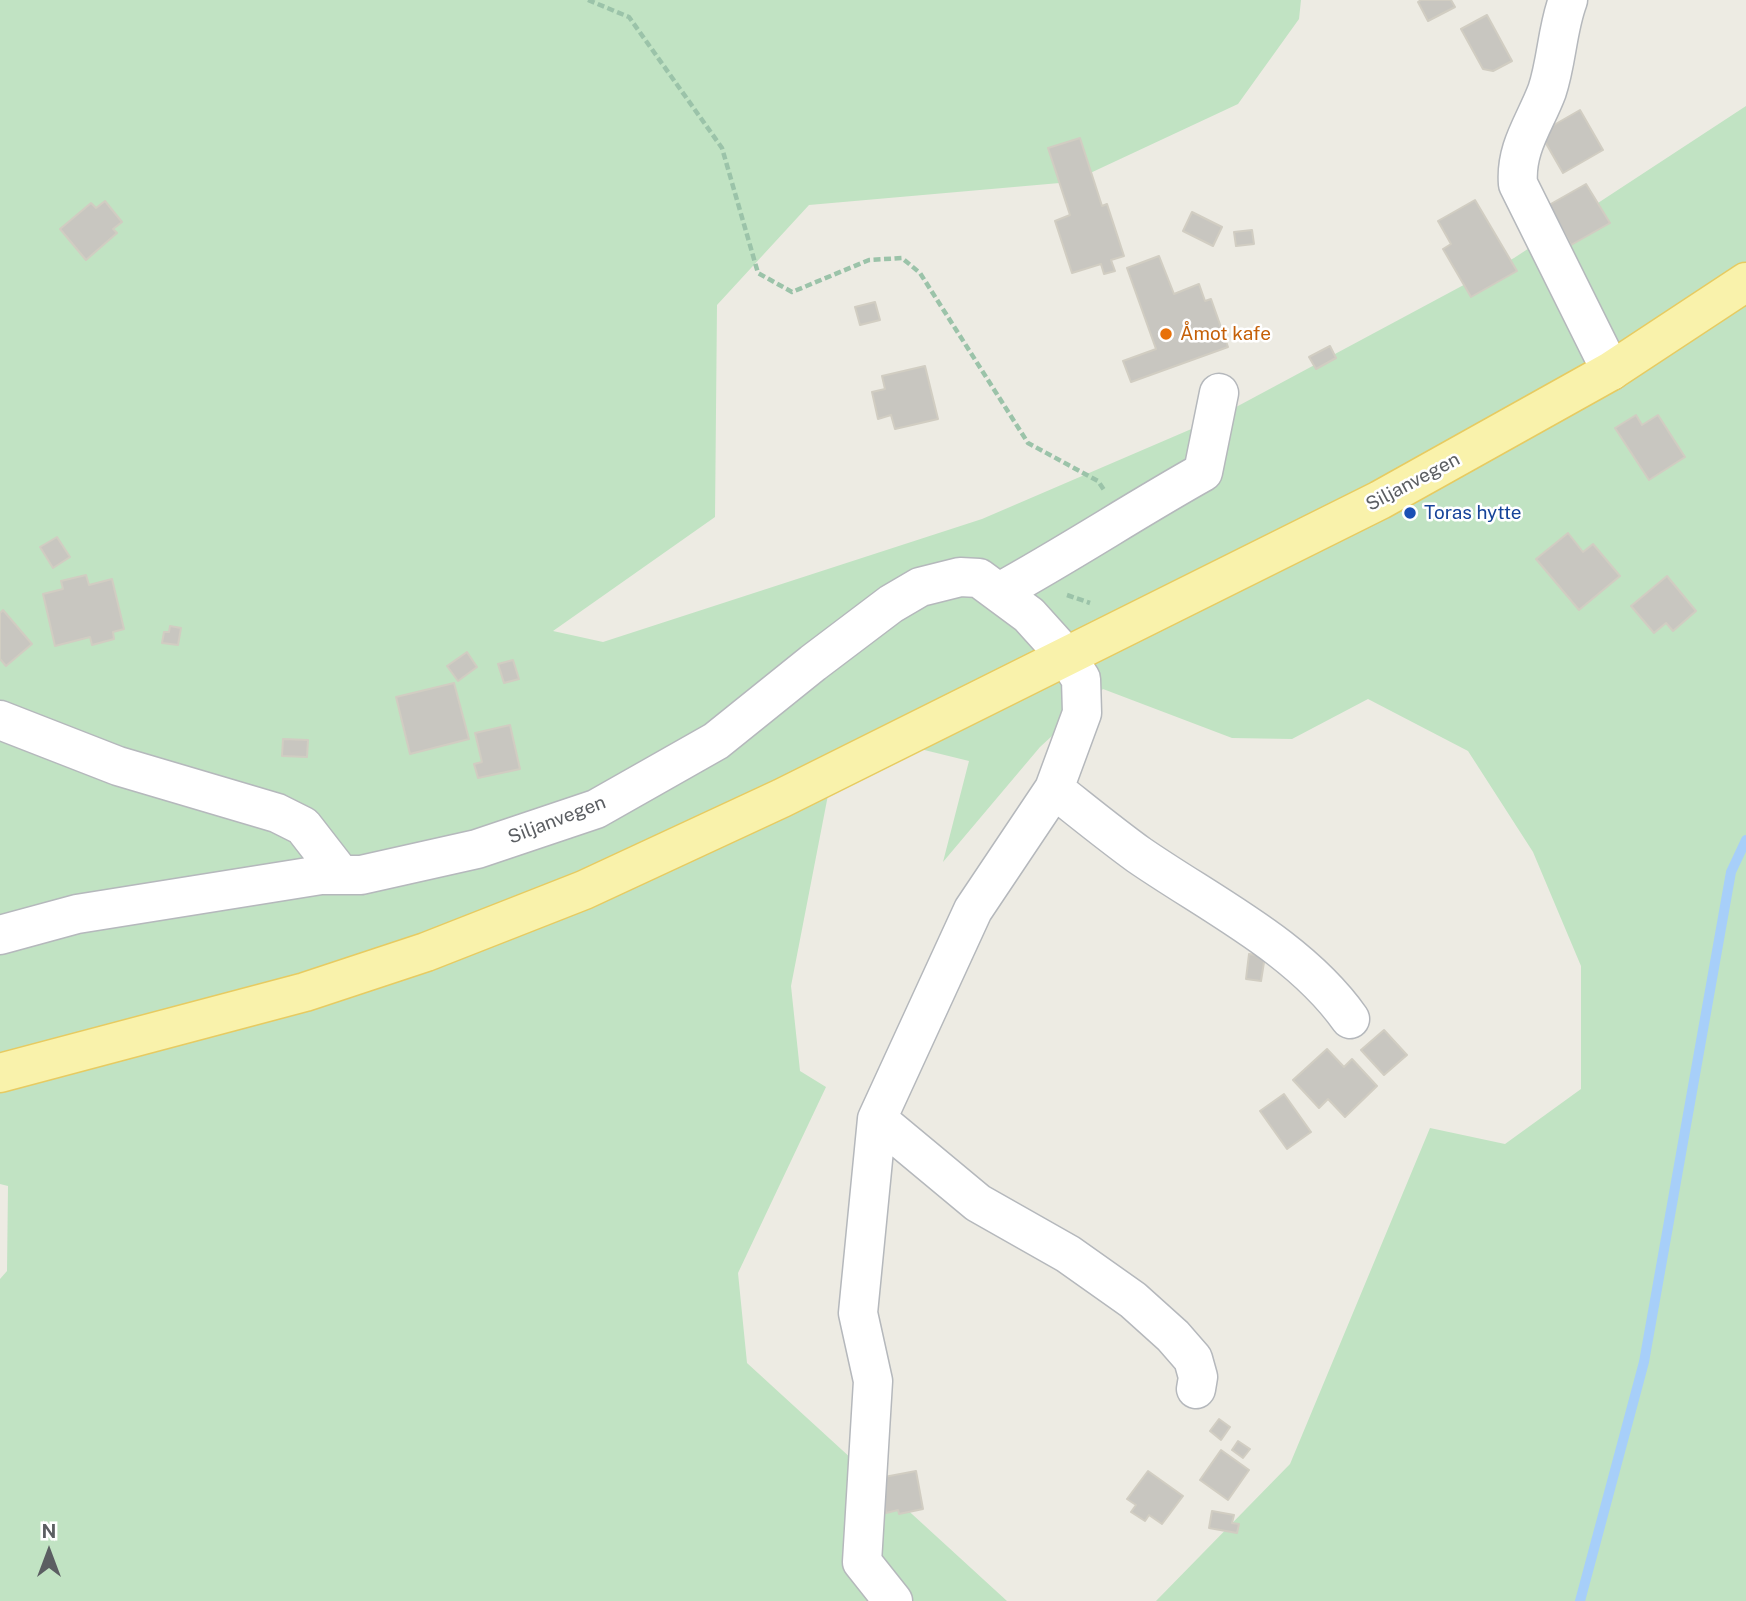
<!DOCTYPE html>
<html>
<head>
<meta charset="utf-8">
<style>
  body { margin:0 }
  #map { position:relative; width:1746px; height:1601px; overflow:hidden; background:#edebe3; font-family:"Public Sans",sans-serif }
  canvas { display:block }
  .north { position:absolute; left:14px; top:1517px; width:70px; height:70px; -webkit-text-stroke:5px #fff; paint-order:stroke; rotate:0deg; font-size:19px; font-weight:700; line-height:28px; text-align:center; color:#5b5e62 }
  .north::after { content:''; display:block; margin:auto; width:24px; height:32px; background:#5b5e62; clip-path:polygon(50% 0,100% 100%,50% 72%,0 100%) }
</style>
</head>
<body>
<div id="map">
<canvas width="1746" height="1601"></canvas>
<div class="north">N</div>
</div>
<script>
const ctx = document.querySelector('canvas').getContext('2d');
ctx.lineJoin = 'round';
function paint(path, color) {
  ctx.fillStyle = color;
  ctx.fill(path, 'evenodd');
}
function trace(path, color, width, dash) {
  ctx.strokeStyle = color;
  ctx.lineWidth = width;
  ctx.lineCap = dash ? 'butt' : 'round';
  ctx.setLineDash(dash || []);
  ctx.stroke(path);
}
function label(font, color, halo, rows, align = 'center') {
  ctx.font = font + ' "Public Sans",sans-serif';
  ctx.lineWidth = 5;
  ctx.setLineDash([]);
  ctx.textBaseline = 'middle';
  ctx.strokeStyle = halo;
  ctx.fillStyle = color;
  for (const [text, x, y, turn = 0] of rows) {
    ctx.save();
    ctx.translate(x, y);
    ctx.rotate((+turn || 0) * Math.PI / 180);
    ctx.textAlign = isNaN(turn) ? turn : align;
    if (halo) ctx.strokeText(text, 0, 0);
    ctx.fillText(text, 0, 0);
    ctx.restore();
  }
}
const green = new Path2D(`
  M0 0H1301L1299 19 1238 104 1071 182 809 205 717 305 715 517 553 631 603 642 982 519 1210 421 1514 258 1746 106V1601H1156L1290 1464 1430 1128 1505 1144 1581 1089V966L1533 852 1468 751 1368 699 1292 739 1232 738 1103 689 1040 747 943 862 969 761 904 745 828 795 791 986 800 1071 826 1087 738 1273 747 1363 1007 1601H0V1279L7 1271 8 1186 0 1184Z`);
const stream = new Path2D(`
  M1580 1601 1644 1362 1731 872 1746 840`);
const building = new Path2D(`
  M1421 0H1451L1455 7 1428 21 1418 2Z
  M1487 15 1512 61 1493 71 1483 69 1461 29Z
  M1580 110 1603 150 1563 173 1540 133Z
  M1080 138 1102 206 1107 204 1124 256 1111 260 1115 271 1104 274 1101 264 1072 273 1055 221 1070 215 1048 148Z
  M1586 184 1610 223 1571 245 1549 205Z
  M1475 200 1517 271 1471 297 1443 249 1451 244 1438 221Z
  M105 201 122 222 113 229 117 233 86 260 60 229 91 203 96 208Z
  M1192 212 1222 227 1213 246 1183 231Z
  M1252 230 1254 244 1236 246 1234 232Z
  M1159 256 1174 294 1199 284 1205 301 1211 299 1228 347 1131 382 1123 361 1156 349 1127 268Z
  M875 302 880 320 860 325 855 307Z
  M1330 346 1336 358 1316 369 1309 357Z
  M925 366 938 419 895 429 891 415 878 419 872 392 885 389 882 376Z
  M1636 415 1642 425 1658 415 1685 457 1649 480 1615 428Z
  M1568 533 1583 552 1593 544 1620 576 1579 610 1536 559Z
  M57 537 70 557 53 568 40 547Z
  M86 575 89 585 112 579 124 629 113 632 114 639 92 645 90 637 55 646 43 594 63 589 61 581Z
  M1667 576 1696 611 1673 631 1666 623 1654 633 1631 606Z
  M3 610 32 644 6 666 0 659V613Z
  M170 626 181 628 178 645 162 643 164 632H169Z
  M467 652 477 667 458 681 447 666Z
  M513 660 519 679 504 683 498 664Z
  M454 683 469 739 410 754 396 697Z
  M510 725 520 769 478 778 474 764 482 762 475 733Z
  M283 739 308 740 307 757 282 756Z
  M1249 954 1265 956 1261 981 1246 979Z
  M1384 1030 1407 1055 1384 1075 1361 1050Z
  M1327 1049 1344 1067 1352 1059 1377 1086 1345 1117 1328 1099 1319 1108 1293 1080Z
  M1284 1094 1311 1132 1287 1149 1260 1111Z
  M1219 1419 1230 1427 1221 1440 1210 1431Z
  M1238 1441 1250 1449 1243 1458 1232 1450Z
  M1221 1450 1249 1470 1228 1500 1200 1480Z
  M916 1471 923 1509 899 1514 898 1510 886 1513 879 1478Z
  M1148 1471 1183 1496 1162 1524 1149 1515 1145 1521 1131 1512 1136 1505 1127 1499Z
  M1212 1511 1234 1515 1232 1523 1239 1524 1237 1533 1209 1528Z`);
const path = new Path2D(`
  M588 0 629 17 722 148 758 273 792 292 869 260 902 258 920 273 1028 443 1098 481 1104 490
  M1067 595 1090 603`);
const minor = new Path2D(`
  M1568 0C1557 29 1557 61 1547 91 1535 123 1515 148 1518 184L1611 371
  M1001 591C1070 553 1135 510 1203 472L1219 393
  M0 720 118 766 277 813 303 826 341 875
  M1054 789C1082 811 1110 834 1139 855 1210 904 1299 947 1350 1019
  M0 935 77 914 321 875H361L477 849 596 809 716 741 813 663 891 604 920 587 960 577 979 578 1029 615 1066 656 1081 679 1082 713 1054 789 973 910 877 1119 858 1313 873 1381 862 1562 893 1601
  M877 1119 978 1203 1068 1254 1133 1300 1173 1336 1193 1359 1198 1377 1196 1389`);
const major = new Path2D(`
  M0 1073 305 992 426 952 584 890 782 798 1380 500 1611 371 1746 282`);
const markers = [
  [1166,334,7,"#e8710a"],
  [1410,513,7,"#1a4fb4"]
];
const foodNames = [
  ["Åmot kafe",1180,334]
];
const streetNames = [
  ["Siljanvegen",1413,482,-28],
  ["Siljanvegen",557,820,-21]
];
const transitNames = [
  ["Toras hytte",1424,513]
];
paint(green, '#c1e3c3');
trace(stream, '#a7cff9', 10);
paint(building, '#c8c6c0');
trace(building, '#d1cdc2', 2);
trace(minor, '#b5b8bc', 41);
trace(major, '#e7cb61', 41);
trace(path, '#9bc3a9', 4.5, [7, 3.5]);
trace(minor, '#fff', 38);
trace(major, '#f9f2ab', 38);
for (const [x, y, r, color] of markers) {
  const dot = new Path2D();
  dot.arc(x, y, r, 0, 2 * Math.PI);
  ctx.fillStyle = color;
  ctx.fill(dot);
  trace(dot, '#fff', 2.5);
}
label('19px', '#c56008', '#fff', foodNames, 'left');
label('19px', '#5b5e62', '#fff', streetNames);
label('19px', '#164399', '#fff', transitNames, 'left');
</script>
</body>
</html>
